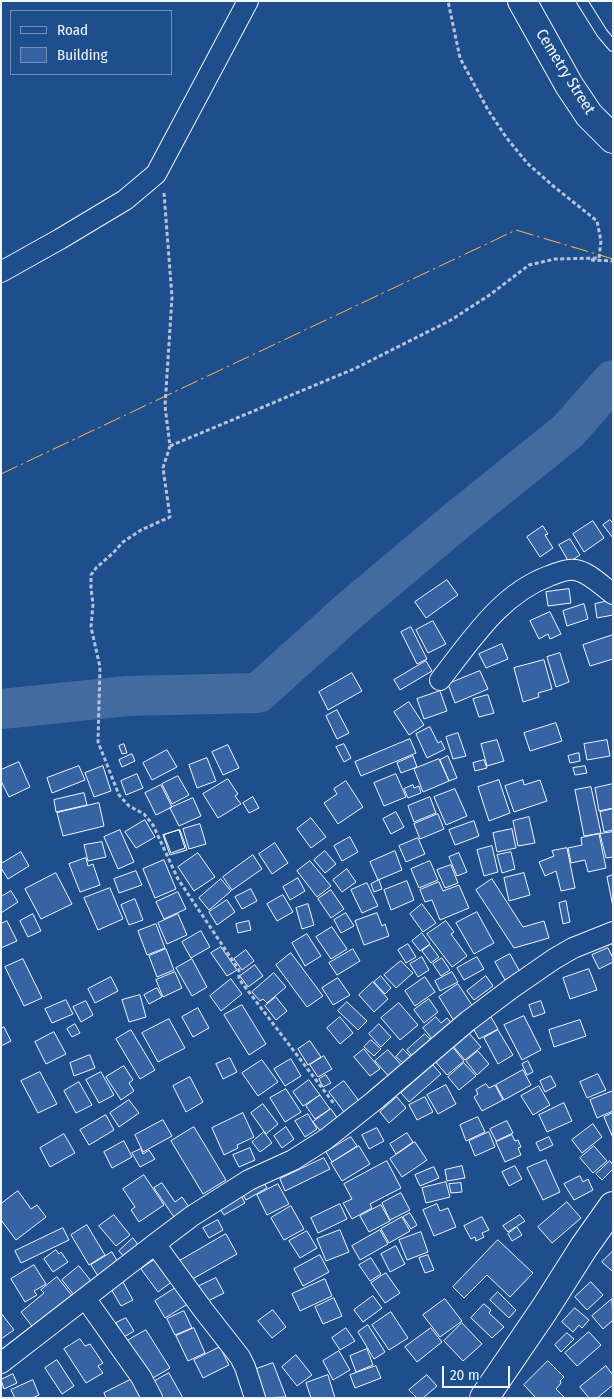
<!DOCTYPE html>
<html>
<head>
<meta charset="utf-8">
<style>
  body { margin:0 }
  #map { position:relative; width:614px; height:1399px; overflow:hidden; background:#1f4e8c; font-family:"Fira Sans Condensed",sans-serif }
  canvas { display:block }
  .frame { position:absolute; inset:0; border:2px solid #f2f6ff; pointer-events:none }
  .legend { position:absolute; left:10px; top:10px; width:162px; height:65px; box-sizing:border-box; background:#1f4e8c; border:1px solid #7391ba; margin:0; padding:6px 9px; list-style:none; font-size:15px; color:#f2f6ff }
  .legend li { display:flex; align-items:center; gap:10px; height:25px }
  .legend b { width:25px; border:1px solid #7391ba }
  .scale { position:absolute; left:442px; top:1366px; width:68px; height:22px; box-sizing:border-box; border:2px solid #f2f6ff; border-top:0; padding-left:6px; font-size:15px; line-height:18px; white-space:nowrap; color:#f2f6ff; -webkit-text-stroke:4px #1f4e8c; paint-order:stroke }
</style>
</head>
<body>
<div id="map">
<canvas width="614" height="1399"></canvas>
<div class="frame"></div>
<ul class="legend">
<li><b style="height:6px;background:#1f4e8c"></b>Road</li>
<li><b style="height:14px;background:#3563a3"></b>Building</li>
</ul>
<div class="scale">20 m</div>
</div>
<script>
const ctx = document.querySelector('canvas').getContext('2d');
ctx.lineJoin = 'round';
function trace(path, color, width, dash) {
  ctx.strokeStyle = color;
  ctx.lineWidth = width;
  ctx.lineCap = dash ? 'butt' : 'round';
  ctx.setLineDash(dash || []);
  ctx.stroke(path);
}
function paint(path, color) {
  ctx.fillStyle = color;
  ctx.fill(path, 'evenodd');
}
function label(font, color, halo, rows, align = 'center') {
  ctx.font = font + ' "Fira Sans Condensed",sans-serif';
  ctx.lineWidth = 4;
  ctx.setLineDash([]);
  ctx.textBaseline = 'middle';
  ctx.strokeStyle = halo;
  ctx.fillStyle = color;
  for (const [text, x, y, turn = 0] of rows) {
    ctx.save();
    ctx.translate(x, y);
    ctx.rotate((+turn || 0) * Math.PI / 180);
    ctx.textAlign = isNaN(turn) ? turn : align;
    if (halo) ctx.strokeText(text, 0, 0);
    ctx.fillText(text, 0, 0);
    ctx.restore();
  }
}
const river = new Path2D(`
  M1 709 127 696 258 693 349 611 455 522 568 431 613 380`);
const building = new Path2D(`
  M610 520 613 523V538L603 525Z
  M593 521 604 538 584 552 573 534Z
  M543 526 548 534 545 535 553 548 540 557 527 537Z
  M570 539 580 555 569 562 559 545Z
  M447 580 458 595 426 618 415 602Z
  M569 589 571 603 548 606 546 592Z
  M613 600V615L597 618 595 604Z
  M584 604 588 619 567 626 563 611Z
  M550 612 561 634 550 639 548 634 539 639 530 621Z
  M433 621 446 644 428 653 416 630Z
  M411 627 427 659 417 664 401 632Z
  M613 635V659L590 666 583 645Z
  M502 644 508 659 486 668 479 654Z
  M560 653 569 682 556 687 547 657Z
  M544 660 552 689 538 693 539 697 523 702 514 668Z
  M426 661 432 671 400 690 394 680Z
  M480 671 488 689 455 703 448 684Z
  M352 673 362 691 328 710 319 692Z
  M440 691 447 711 424 719 417 699Z
  M488 695 494 713 479 717 473 699Z
  M409 702 424 725 409 735 394 712Z
  M337 710 349 733 337 739 326 716Z
  M556 723 562 741 530 751 524 733Z
  M430 727 438 743 441 741 445 749 427 758 416 734Z
  M458 733 466 756 453 759 446 737Z
  M410 739 416 753 361 776 355 762Z
  M497 740 504 761 487 766 481 744Z
  M607 740 610 756 587 760 584 744Z
  M124 744 127 753 122 754 119 746Z
  M344 744 351 758 344 762 336 747Z
  M228 745 239 768 223 775 212 752Z
  M167 750 177 767 152 780 143 763Z
  M579 753 580 761 570 763 568 756Z
  M132 754 135 761 122 767 119 760Z
  M413 756 417 767 401 773 397 763Z
  M448 756 457 778 449 781 440 760Z
  M207 758 216 781 197 788 189 765Z
  M439 759 449 781 423 792 414 769Z
  M484 760 487 768 475 771 473 763Z
  M19 762 30 787 9 797 1 781V770Z
  M79 766 85 780 52 793 47 778Z
  M103 766 111 791 94 797 85 773Z
  M585 766 587 773 575 775 573 768Z
  M137 774 143 788 126 795 121 781Z
  M396 774 406 797 384 806 374 783Z
  M178 776 189 795 172 804 162 784Z
  M228 779 238 794 235 796 241 804 218 818 203 794Z
  M499 780 510 813 489 821 478 787Z
  M523 780 524 785 540 780 547 801 514 812 505 786Z
  M346 781 363 807 338 824 324 803 337 794 334 789Z
  M613 784V808L599 811 595 788Z
  M161 785 172 807 156 815 145 793Z
  M413 785 414 788 419 786 421 793 408 798 404 789Z
  M591 787 601 833 584 836 575 790Z
  M455 789 467 816 446 825 434 797Z
  M84 793 87 805 56 812 54 800Z
  M253 797 259 808 249 813 243 803Z
  M430 797 436 813 414 822 408 806Z
  M193 798 201 816 179 826 170 808Z
  M99 803 104 826 63 836 57 813Z
  M613 809V830L604 832 600 812Z
  M396 812 404 827 391 834 383 819Z
  M438 814 444 829 420 839 414 824Z
  M529 817 535 843 518 846 513 821Z
  M311 818 326 837 311 848 297 829Z
  M145 820 155 837 136 848 125 832Z
  M474 821 479 836 455 845 449 830Z
  M200 824 206 844 189 849 183 829Z
  M512 829 516 848 497 852 493 833Z
  M120 830 134 862 118 869 104 837Z
  M179 830 185 848 171 853 164 835Z
  M180 830 187 850 170 855 163 835Z
  M613 832V857L606 858 600 834Z
  M599 834 606 868 588 872 585 860 571 863 568 848 582 845 581 838Z
  M350 837 358 852 342 861 334 846Z
  M418 838 425 854 406 862 399 846Z
  M102 842 106 857 88 861 84 845Z
  M275 843 288 863 272 874 259 854Z
  M492 846 498 872 484 876 477 850Z
  M567 848 575 888 561 891 556 871 545 876 539 862 554 856 552 851Z
  M325 851 336 864 325 873 314 860Z
  M395 851 402 870 378 880 370 862Z
  M21 852 29 866 8 879 1 868V864Z
  M511 852 515 869 502 873 497 855Z
  M198 853 215 877 194 891 178 867Z
  M459 853 467 872 457 876 449 857Z
  M253 855 262 869 232 890 223 877Z
  M86 858 88 866 93 864 100 885 80 892 69 864Z
  M164 860 176 889 155 898 143 869Z
  M310 861 331 886 317 897 297 871Z
  M430 861 438 880 419 888 411 869Z
  M451 865 458 883 445 888 437 870Z
  M347 869 356 882 342 892 333 880Z
  M136 871 142 885 119 893 114 879Z
  M56 873 72 904 41 919 25 889Z
  M524 873 530 895 509 901 504 878Z
  M613 875V907L607 877Z
  M298 878 305 891 290 900 283 887Z
  M221 879 231 891 209 910 199 898Z
  M492 879 523 927 544 921 549 938 514 948 476 890Z
  M379 880 382 889 374 892 371 884Z
  M407 881 414 900 391 910 384 890Z
  M439 882 443 891 459 885 469 908 440 920 432 900 425 902 420 890Z
  M367 883 378 906 362 913 351 890Z
  M110 888 123 919 98 930 84 898Z
  M251 889 257 901 242 909 235 897Z
  M331 890 344 909 331 918 318 899Z
  M11 891 18 902 1 913V897Z
  M178 892 186 909 164 919 156 902Z
  M283 895 293 912 277 921 267 904Z
  M135 899 143 920 129 925 121 905Z
  M227 900 235 912 217 925 209 912Z
  M566 901 570 922 563 924 559 903Z
  M308 904 314 925 302 929 296 908Z
  M422 904 436 923 423 932 410 914Z
  M477 912 494 943 474 954 456 923Z
  M346 913 354 926 341 933 334 920Z
  M377 913 382 926 385 924 389 936 364 945 355 921Z
  M33 914 41 931 28 937 20 921Z
  M178 914 187 935 167 944 158 923Z
  M7 921 17 941 1 948V924Z
  M249 921 251 930 238 933 236 924Z
  M446 921 454 932 451 934 467 956 452 967 427 934Z
  M156 924 165 948 147 955 138 931Z
  M332 927 347 949 331 959 316 937Z
  M201 931 210 947 191 958 182 942Z
  M422 933 430 944 420 951 412 941Z
  M307 934 321 956 305 966 292 943Z
  M408 944 416 957 406 963 398 950Z
  M430 945 439 957 431 963 422 951Z
  M221 947 237 970 227 976 211 953Z
  M608 948 613 958V962L599 969 592 955Z
  M166 949 174 970 157 977 149 956Z
  M353 949 360 961 337 975 329 963Z
  M246 950 254 961 242 970 234 959Z
  M291 953 323 996 307 1007 276 965Z
  M510 954 520 972 505 980 495 962Z
  M422 957 429 970 418 977 410 964Z
  M477 957 484 969 464 980 457 968Z
  M442 958 450 970 441 976 433 964Z
  M23 959 42 998 24 1006 5 967Z
  M192 959 207 987 192 996 176 968Z
  M401 961 413 973 396 988 384 975Z
  M255 965 263 976 248 987 240 976Z
  M589 969 597 990 570 999 563 978Z
  M175 972 182 988 163 997 156 980Z
  M452 972 458 982 440 991 435 981Z
  M274 973 286 987 267 1003 263 999 260 1001 252 992Z
  M381 976 391 988 385 994 374 982Z
  M486 976 493 986 474 1000 467 991Z
  M111 977 118 991 95 1003 88 989Z
  M425 977 435 992 415 1006 405 991Z
  M338 978 350 995 333 1005 322 988Z
  M231 979 242 994 221 1011 210 996Z
  M373 982 388 999 374 1012 359 995Z
  M458 984 474 1008 454 1021 439 997Z
  M157 988 162 997 149 1004 144 995Z
  M140 995 146 1017 129 1022 122 1000Z
  M276 997 287 1011 276 1020 265 1006Z
  M429 999 438 1012 424 1023 414 1010Z
  M66 1000 73 1014 52 1023 45 1009Z
  M86 1001 93 1015 81 1022 73 1007Z
  M541 1001 545 1013 533 1017 529 1005Z
  M347 1002 367 1021 358 1030 338 1011Z
  M399 1003 418 1025 400 1040 381 1018Z
  M242 1005 266 1044 249 1055 224 1015Z
  M198 1008 209 1028 193 1037 182 1017Z
  M524 1016 541 1050 522 1060 504 1025Z
  M340 1017 353 1033 340 1044 327 1028Z
  M436 1017 441 1023 447 1018 453 1025 434 1041 423 1028Z
  M491 1017 498 1029 479 1039 473 1028Z
  M169 1019 185 1048 158 1062 142 1033Z
  M580 1020 586 1036 554 1047 549 1030Z
  M75 1024 80 1033 72 1037 67 1029Z
  M379 1024 391 1037 381 1047 369 1034Z
  M4 1027 11 1041 1 1046V1029Z
  M131 1030 155 1070 140 1079 116 1039Z
  M498 1030 513 1055 498 1064 484 1038Z
  M54 1032 66 1054 46 1064 35 1042Z
  M468 1032 481 1047 465 1060 452 1045Z
  M425 1034 433 1042 415 1059 407 1050Z
  M371 1040 381 1049 374 1056 364 1047Z
  M310 1041 321 1057 308 1065 298 1049Z
  M451 1045 464 1061 447 1075 434 1060Z
  M364 1049 380 1069 370 1076 354 1057Z
  M403 1049 414 1060 408 1067 396 1057Z
  M388 1050 404 1068 392 1080 375 1061Z
  M478 1051 489 1064 477 1075 466 1061Z
  M90 1055 95 1068 74 1076 70 1063Z
  M324 1056 332 1069 318 1077 310 1065Z
  M230 1058 237 1072 223 1079 216 1064Z
  M291 1059 301 1076 285 1086 274 1069Z
  M262 1060 278 1082 258 1096 242 1073Z
  M528 1061 533 1072 527 1075 522 1064Z
  M464 1063 476 1076 459 1090 448 1077Z
  M433 1065 441 1074 409 1102 401 1093Z
  M124 1066 133 1080 129 1083 134 1091 121 1100 106 1077Z
  M523 1070 531 1085 504 1100 496 1085Z
  M40 1072 57 1104 38 1113 21 1081Z
  M101 1072 114 1095 99 1103 86 1080Z
  M598 1074 606 1090 587 1098 580 1082Z
  M326 1075 331 1083 323 1087 319 1079Z
  M551 1076 556 1086 545 1092 540 1081Z
  M190 1077 203 1102 186 1112 173 1086Z
  M309 1080 320 1095 303 1106 293 1092Z
  M344 1081 362 1105 347 1116 329 1092Z
  M79 1082 92 1105 76 1113 64 1091Z
  M486 1084 489 1088 495 1085 503 1100 482 1111 474 1097 478 1094 476 1090Z
  M446 1085 456 1104 438 1114 427 1095Z
  M539 1086 550 1105 533 1115 521 1096Z
  M286 1089 301 1112 285 1122 270 1098Z
  M613 1091V1111L597 1118 590 1100Z
  M320 1095 330 1109 315 1119 306 1106Z
  M397 1097 406 1108 389 1123 380 1112Z
  M425 1097 433 1112 417 1120 409 1105Z
  M129 1100 139 1113 119 1127 110 1113Z
  M564 1103 572 1121 547 1132 539 1115Z
  M263 1104 278 1124 266 1134 251 1113Z
  M331 1109 340 1122 323 1134 313 1122Z
  M243 1113 254 1137 237 1145 238 1148 224 1155 212 1128Z
  M613 1113V1138L604 1117Z
  M308 1114 317 1129 305 1137 295 1121Z
  M106 1115 114 1130 89 1145 80 1130Z
  M478 1117 485 1132 466 1141 460 1125Z
  M163 1120 172 1136 143 1152 135 1135Z
  M507 1121 513 1133 496 1141 490 1129Z
  M593 1124 602 1137 582 1153 572 1140Z
  M194 1127 226 1180 203 1194 171 1141Z
  M286 1127 294 1139 282 1148 274 1136Z
  M377 1128 384 1141 369 1149 362 1135Z
  M264 1132 272 1143 260 1152 252 1142Z
  M489 1132 495 1147 475 1156 469 1141Z
  M407 1133 413 1142 396 1154 390 1144Z
  M64 1134 75 1153 50 1167 40 1148Z
  M512 1135 515 1141 518 1140 521 1147 518 1148 521 1155 505 1162 496 1142Z
  M351 1137 357 1146 332 1162 326 1152Z
  M549 1137 553 1145 540 1151 536 1143Z
  M124 1141 132 1157 112 1168 104 1152Z
  M415 1142 427 1160 402 1177 390 1159Z
  M359 1146 370 1164 342 1181 331 1163Z
  M594 1146 607 1161 593 1173 580 1158Z
  M250 1148 255 1160 239 1167 233 1155Z
  M141 1149 143 1154 149 1150 155 1159 140 1167 132 1153Z
  M324 1158 330 1169 285 1191 280 1179Z
  M546 1160 560 1192 543 1200 527 1168Z
  M387 1161 401 1188 370 1204 372 1208 352 1219 343 1203 352 1199 344 1184Z
  M610 1161 613 1165V1169L602 1180 596 1174Z
  M462 1166 465 1178 447 1181 445 1170Z
  M515 1166 522 1179 509 1186 502 1172Z
  M434 1167 439 1178 420 1186 415 1175Z
  M144 1175 164 1205 139 1222 131 1210 135 1207 123 1189Z
  M580 1176 583 1182 588 1179 593 1190 574 1200 564 1184Z
  M262 1179 267 1188 246 1200 241 1191Z
  M446 1182 450 1197 426 1203 422 1188Z
  M162 1183 175 1202 182 1197 189 1207 174 1217 154 1188Z
  M461 1183 462 1192 451 1193 449 1184Z
  M278 1184 289 1204 267 1215 257 1195Z
  M18 1191 31 1209 37 1205 46 1217 16 1240 1 1220V1204Z
  M240 1193 245 1203 224 1215 218 1206Z
  M401 1193 410 1210 390 1220 382 1203Z
  M567 1202 581 1218 552 1243 538 1227Z
  M340 1204 347 1219 318 1233 311 1218Z
  M437 1204 440 1211 448 1208 456 1227 434 1236 423 1210Z
  M381 1205 390 1221 369 1232 360 1216Z
  M291 1206 304 1229 284 1240 271 1218Z
  M410 1213 417 1225 411 1229 403 1217Z
  M114 1215 130 1235 116 1246 99 1226Z
  M520 1215 525 1221 508 1232 503 1226Z
  M402 1217 410 1231 389 1243 381 1229Z
  M482 1217 489 1230 482 1233 484 1237 476 1241 475 1237 471 1239 464 1226Z
  M218 1220 223 1230 209 1238 203 1228Z
  M87 1225 105 1255 89 1265 71 1235Z
  M517 1227 522 1235 512 1241 508 1234Z
  M63 1228 69 1240 21 1263 15 1251Z
  M340 1230 349 1252 326 1261 317 1239Z
  M380 1230 388 1244 360 1260 352 1246Z
  M307 1231 317 1248 300 1258 289 1241Z
  M421 1232 428 1252 407 1260 399 1240Z
  M226 1234 237 1254 187 1282 176 1263Z
  M133 1238 139 1246 125 1258 119 1251Z
  M498 1240 533 1273 510 1297 487 1275 464 1298 453 1287Z
  M396 1246 405 1264 390 1272 381 1254Z
  M56 1250 59 1254 61 1252 68 1262 53 1272 44 1259Z
  M613 1251V1272L602 1262Z
  M112 1252 119 1264 98 1276 91 1265Z
  M320 1255 329 1272 303 1286 294 1269Z
  M428 1255 434 1270 425 1273 419 1258Z
  M157 1258 173 1281 158 1292 141 1269Z
  M371 1258 381 1274 370 1281 359 1265Z
  M34 1265 46 1284 34 1291 37 1295 25 1302 11 1279Z
  M79 1266 91 1281 74 1295 62 1280Z
  M386 1273 400 1293 385 1303 371 1283Z
  M57 1277 74 1298 35 1330 21 1312 44 1293 41 1290Z
  M216 1278 224 1293 204 1303 197 1287Z
  M325 1279 332 1296 300 1311 292 1294Z
  M123 1282 133 1300 121 1306 111 1289Z
  M591 1282 603 1295 587 1310 575 1297Z
  M180 1285 191 1302 165 1318 155 1301Z
  M498 1292 516 1310 509 1318 490 1300Z
  M373 1296 382 1308 363 1322 354 1310Z
  M334 1298 342 1316 323 1324 315 1307Z
  M445 1299 462 1321 440 1337 423 1315Z
  M612 1299 613 1320 603 1329 592 1316Z
  M484 1304 491 1310 489 1313 504 1327 492 1338 471 1318Z
  M575 1308 589 1320 582 1328 579 1325 573 1332 562 1322Z
  M273 1310 286 1327 272 1338 258 1321Z
  M184 1311 192 1328 175 1335 167 1319Z
  M391 1312 408 1338 389 1350 372 1325Z
  M1 1313 14 1330 1 1339Z
  M126 1318 134 1331 124 1337 116 1323Z
  M462 1323 482 1344 463 1361 444 1341Z
  M368 1325 385 1352 374 1359 358 1332Z
  M194 1328 205 1353 188 1361 176 1336Z
  M346 1328 355 1341 340 1350 332 1338Z
  M431 1328 442 1342 417 1362 405 1347Z
  M146 1330 170 1368 151 1379 127 1341Z
  M589 1332 601 1345 577 1366 565 1353Z
  M567 1333 574 1339 561 1352 555 1345Z
  M80 1339 85 1346 90 1344 103 1363 98 1366 103 1373 86 1383 64 1349Z
  M220 1347 229 1365 203 1378 194 1360Z
  M367 1349 373 1365 356 1372 350 1356Z
  M339 1351 350 1370 333 1380 323 1361Z
  M296 1355 312 1375 297 1386 282 1367Z
  M57 1360 74 1386 62 1394 45 1368Z
  M548 1361 564 1377 560 1381 561 1383 556 1389 565 1398H536L524 1385Z
  M273 1363 286 1397 260 1398 251 1371Z
  M376 1366 381 1378 355 1388 350 1375Z
  M606 1366 613 1375V1385L597 1398H589L580 1387Z
  M169 1373 183 1398H161L153 1382Z
  M13 1374 17 1383 4 1389 1 1380Z
  M328 1375 335 1398H311L306 1383Z
  M427 1375 437 1386 423 1398H417L409 1390Z
  M134 1378 144 1398H106L104 1393Z
  M33 1380 39 1395 32 1398H15L11 1390Z`);
const path = new Path2D(`
  M164 193 172 297 165 406 170 446 163 468 170 517 141 530 123 542 113 553 96 568 91 575V589L93 604 91 627 100 667 98 742 119 795 129 806 144 814 153 825 178 879 239 970V979L335 1105
  M591 260 613 261
  M170 446 356 368 451 320 491 294 529 265 555 259 599 258 601 241 597 221 552 185 527 163 506 137 488 110 460 58 448 1`);
const lane = new Path2D(`
  M582 1 602 33 613 46`);
const street = new Path2D(`
  M1 272 60 239 125 200 156 174 248 1
  M440 680C471 641 500 594 549 576 557 573 566 569 575 570 589 572 602 586 613 594
  M155 1244 204 1311 240 1357 245 1367 255 1398
  M85 1298 141 1377 152 1398
  M1 1363 155 1244 192 1216 249 1180 293 1160 326 1139 374 1101 468 1021 512 988 554 959 573 948 613 932`);
const secondary = new Path2D(`
  M522 1 569 85 589 115 613 139
  M484 1398 544 1310 584 1247 613 1206`);
const power = new Path2D(`
  M1 474 516 230 613 259`);
const streetNames = [
  ["Cemetry Street",565,72,58]
];
trace(river, '#446ba0', 40);
paint(building, '#3563a3');
trace(building, '#f2f6ff', 1);
trace(lane, '#f2f6ff', 12);
trace(street, '#f2f6ff', 22);
trace(secondary, '#f2f6ff', 30);
trace(path, '#b3c4dc', 3, [4, 2.5]);
trace(lane, '#1f4e8c', 10);
trace(street, '#1f4e8c', 20);
trace(secondary, '#1f4e8c', 28);
trace(power, '#ffb74d', 1, [18, 4, 2.5, 4]);
label('16px', '#f2f6ff', '#1f4e8c', streetNames);
</script>
</body>
</html>
